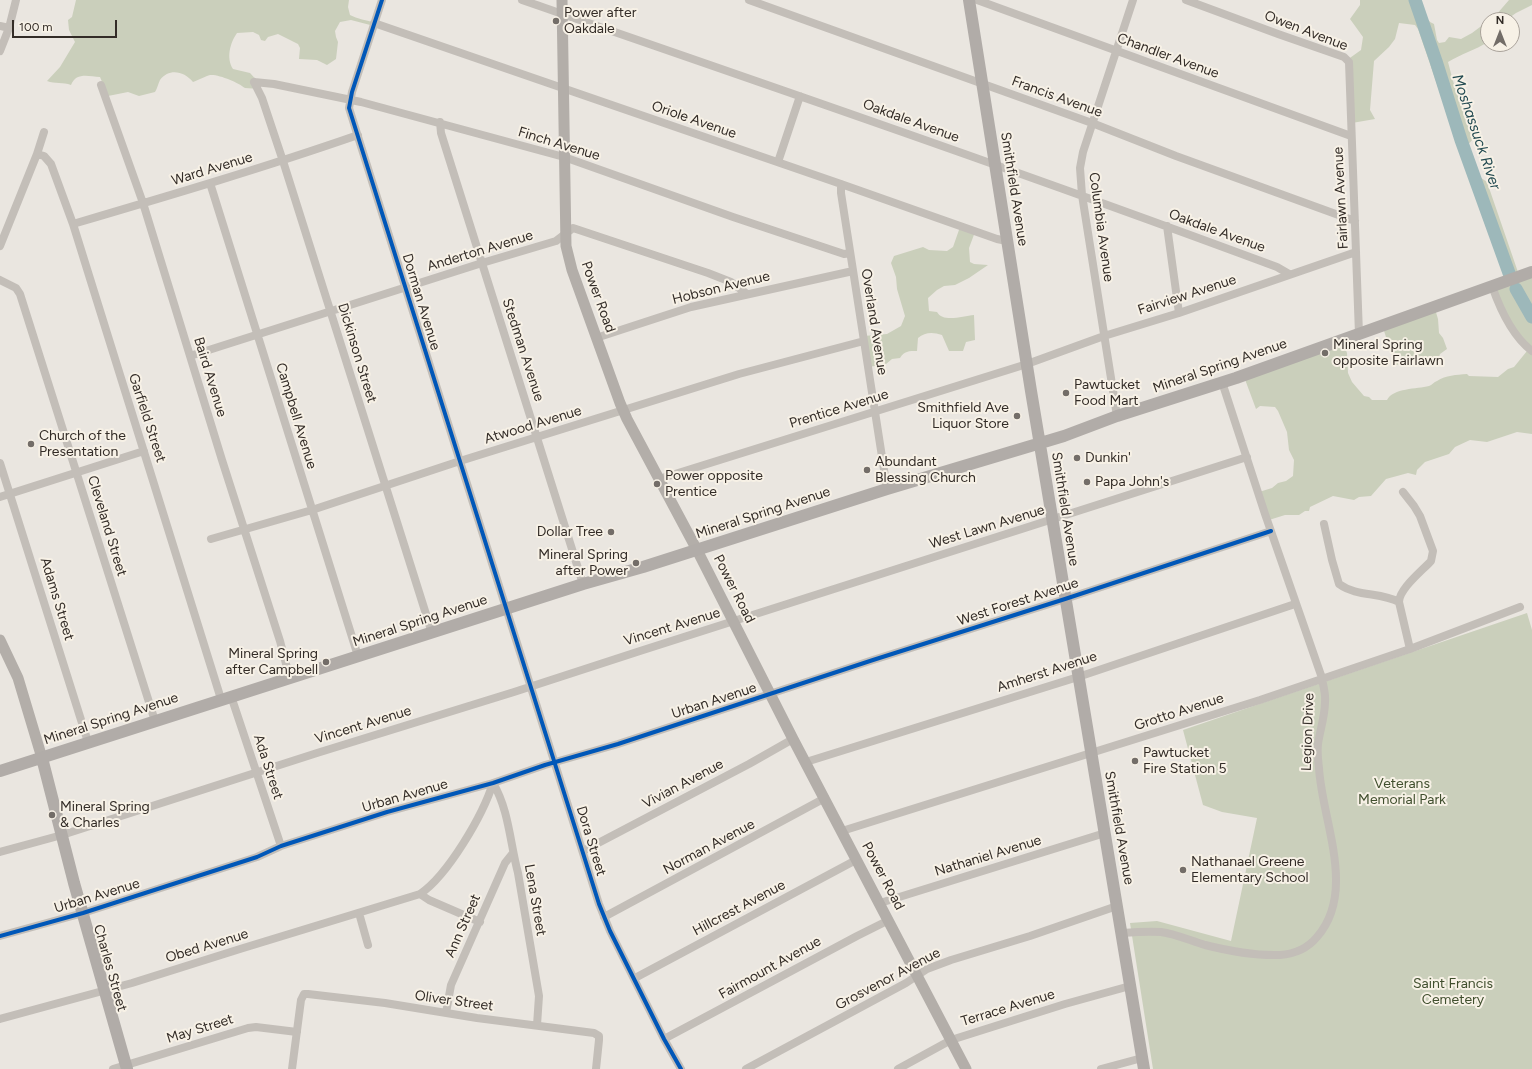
<!DOCTYPE html>
<html>
<head>
<meta charset="utf-8">
<style>
  body { margin:0 }
  #map { position:relative; width:1532px; height:1069px; overflow:hidden; background:#eae6e0; font-family:Figtree,sans-serif }
  canvas { display:block }
  .north { position:absolute; left:1480px; top:12px; width:40px; height:40px; box-sizing:border-box; background:#f7f1e6; border:1px solid #a9a29a; border-radius:50%; rotate:0deg; font-size:11px; font-weight:700; line-height:16px; text-align:center; color:#332c27 }
  .north::after { content:''; display:block; margin:auto; width:14px; height:18px; background:#736d68; clip-path:polygon(50% 0,100% 100%,50% 72%,0 100%) }
  .scale { position:absolute; left:12px; top:20px; width:105px; height:18px; box-sizing:border-box; border:2px solid #332c27; border-top:0; padding-left:5px; font-size:12px; line-height:14px; white-space:nowrap; color:#332c27; -webkit-text-stroke:3px #f7f1e6; paint-order:stroke }
</style>
</head>
<body>
<div id="map">
<canvas width="1532" height="1069"></canvas>
<div class="north">N</div>
<div class="scale">100 m</div>
</div>
<script>
const ctx = document.querySelector('canvas').getContext('2d');
ctx.lineJoin = 'round';
function paint(path, color) {
  ctx.fillStyle = color;
  ctx.fill(path, 'evenodd');
}
function trace(path, color, width, dash) {
  ctx.strokeStyle = color;
  ctx.lineWidth = width;
  ctx.lineCap = dash ? 'butt' : 'round';
  ctx.setLineDash(dash || []);
  ctx.stroke(path);
}
function label(font, color, halo, rows, align = 'center') {
  ctx.font = font + ' Figtree,sans-serif';
  ctx.lineWidth = 4;
  ctx.setLineDash([]);
  ctx.textBaseline = 'middle';
  ctx.strokeStyle = halo;
  ctx.fillStyle = color;
  for (const [text, x, y, turn = 0] of rows) {
    ctx.save();
    ctx.translate(x, y);
    ctx.rotate((+turn || 0) * Math.PI / 180);
    ctx.textAlign = isNaN(turn) ? turn : align;
    if (halo) ctx.strokeText(text, 0, 0);
    ctx.fillText(text, 0, 0);
    ctx.restore();
  }
}
const green = new Path2D(`
  M76 0H349L348 7 350 15C357 19 367 20 375 23L374 26 351 20 340 22 335 31 336 37 338 42 336 59 327 65 317 60 299 59 300 48 298 44 278 34 268 37 265 41 261 40 259 35 253 32 237 33C230 43 226 58 233 69L250 73 261 85 260 89 245 88C239 83 219 74 210 75 206 76 198 80 193 82 184 71 169 68 160 80 158 84 157 89 155 92L139 96 128 92 108 96 100 77C88 76 76 72 71 85 63 82 55 84 47 81L60 67 75 42 69 30 68 20 72 17Z
  M1360 0H1418C1421 9 1424 20 1434 24L1437 40 1439 43 1445 42 1449 37 1461 39 1472 33 1488 21V42C1475 50 1461 54 1448 62L1453 81 1473 139 1466 147 1474 173 1487 182 1520 278 1532 275V434L1517 432 1487 442 1470 440 1455 447 1449 454 1425 462 1417 470 1416 475 1408 473 1386 479 1371 496 1359 497 1354 500 1333 496 1310 507 1309 511H1305L1299 515H1285L1269 520 1259 492 1272 488 1278 483 1286 481 1293 476 1294 460 1289 450 1287 432 1278 411 1275 407 1260 406 1256 409 1243 374 1342 340 1347 353 1348 373 1352 382 1364 396 1369 397 1372 400H1387C1393 388 1417 389 1429 386 1432 385 1434 382 1437 381 1446 375 1456 375 1467 374L1469 376 1498 377 1508 369 1514 367 1527 351 1493 291 1514 280 1496 232 1492 231 1486 227 1418 29 1415 25 1399 23 1395 39 1389 47 1374 61 1370 110 1375 119 1352 123 1347 60 1361 50 1363 37 1350 19 1360 5Z
  M1509 0H1532V5L1516 13 1506 20H1489L1496 15Z
  M960 227 975 232 969 248 970 262 974 264 988 265 969 278 955 285 944 286 937 290 928 298 929 311 937 312C943 323 963 316 974 315L975 340 966 342 963 351H949L942 335C933 332 925 332 918 338L917 351C909 351 904 351 900 358L892 359 886 364 869 367 864 336 887 334 901 326 905 316 897 289 896 277 891 263 894 256 923 247 929 250 947 251 953 247Z
  M1435 309 1438 319 1439 333 1443 338 1447 349 1440 354 1439 357 1424 358 1417 362 1396 365C1390 352 1387 339 1382 325Z
  M1527 613 1532 630V1069H1153L1130 923 1157 921 1231 941 1257 818 1222 812 1203 805 1183 730Z`);
const river = new Path2D(`
  M1415 0 1436 61 1461 140 1509 273
  M1516 289 1532 317`);
const street = new Path2D(`
  M382 0 352 92 349 108 599 904 610 931 664 1039 681 1069
  M522 0C774 87 1027 174 1277 267L1289 274
  M749 0 1092 123 1176 156 1355 221
  M977 0 1351 136
  M1186 0 1278 34 1344 57 1349 62 1359 334
  M374 23 841 184 997 239 1007 241
  M0 26 9 28
  M0 51 9 28 16 0
  M254 82 274 84 361 102 564 157 733 217 844 254 850 253
  M254 82 262 98 283 161 432 633
  M101 85 143 203 222 460 280 641 290 679
  M440 122 441 133 583 584
  M37 154 44 156 51 164 73 224 221 699
  M778 162 800 96
  M210 183 358 656
  M841 184V193L887 489
  M73 224C168 196 263 168 358 135
  M1167 226 1179 313
  M0 246 37 154 44 132
  M0 280 16 288 20 294 155 721
  M1492 286C1500 309 1512 336 1532 351
  M596 338 691 307 853 271
  M190 356 482 263 556 241 573 228 708 273 731 282 747 294
  M1117 416 1082 195 1080 168 1083 152 1133 0
  M0 463 88 742
  M659 479 1027 364 1104 336 1179 313 1356 252
  M0 497 144 451
  M1324 524 1332 560 1339 584C1357 597 1380 592 1399 602L1410 649
  M211 539 312 510 460 461 739 374 864 341
  M1399 602C1399 589 1422 571 1431 561L1433 551 1420 516 1414 506 1403 492
  M231 696 281 846
  M806 762 1078 677 1295 604
  M493 783C509 810 510 843 518 873L539 996 537 1025
  M842 831 1260 700 1410 649 1520 607
  M583 851 749 764 793 739
  M0 852 62 835 317 753 514 692 640 651 1247 457
  M420 894 429 900 480 922
  M880 903 1105 833
  M359 913 368 945
  M604 917 825 798
  M1122 933C1135 932 1148 931 1161 932 1176 934 1191 941 1205 945 1229 951 1255 956 1280 955 1295 954 1307 949 1317 937 1357 891 1322 821 1319 768 1318 760 1317 752 1318 744 1320 730 1325 716 1325 702 1326 694 1323 686 1322 678L1265 514 1222 382
  M0 936 83 913 201 875 257 857 281 846 387 812 493 783 545 765 618 744 873 660 1065 599 1271 531
  M635 978 856 860
  M446 1013 451 985 505 863 513 853
  M0 1019 132 983 240 949 420 894C448 875 483 815 493 783
  M664 1039 857 936 889 920
  M113 1069 248 1028 256 1027 297 1032
  M292 1069 301 1000 304 994H308L385 1003 477 1018 594 1033 599 1036V1040L596 1069
  M746 1069 906 983 927 969 951 960 1030 936 1117 906
  M898 1069 951 1040 1065 1004 1130 986
  M1101 1069 1142 1058`);
const secondary = new Path2D(`
  M562 0 566 246 572 270 620 403 627 419 697 550 793 739 966 1069
  M0 640 18 678 42 758`);
const primary = new Path2D(`
  M969 0 1031 391 1144 1069
  M42 758 74 883 127 1069
  M0 771 583 584 643 567 887 489 1064 436 1117 416 1236 378 1532 272`);
const cycleway = new Path2D(`
  M382 0 352 92 349 108 599 904 610 931 664 1039 681 1069
  M0 936 83 913 201 875 257 857 281 846 387 812 493 783 545 765 618 744 873 660 1065 599 1271 531`);
const markers = [
  [556,21,4,"#736d68"],
  [1325,353,4,"#736d68"],
  [1066,393,4,"#736d68"],
  [1017,416,4,"#736d68"],
  [31,444,4,"#736d68"],
  [1077,458,4,"#736d68"],
  [867,470,4,"#736d68"],
  [1087,482,4,"#736d68"],
  [657,484,4,"#736d68"],
  [611,532,4,"#736d68"],
  [636,563,4,"#736d68"],
  [326,662,4,"#736d68"],
  [1135,761,4,"#736d68"],
  [52,815,4,"#736d68"],
  [1183,870,4,"#736d68"]
];
const poiNames = [
  ["Power after",564,13],
  ["Oakdale",564,29],
  ["Mineral Spring",1333,345],
  ["opposite Fairlawn",1333,361],
  ["Pawtucket",1074,385],
  ["Food Mart",1074,401],
  ["Smithfield Ave",1009,408,"right"],
  ["Liquor Store",1009,424,"right"],
  ["Church of the",39,436],
  ["Presentation",39,452],
  ["Dunkin'",1085,458],
  ["Abundant",875,462],
  ["Blessing Church",875,478],
  ["Power opposite",665,476],
  ["Prentice",665,492],
  ["Papa John's",1095,482],
  ["Dollar Tree",603,532,"right"],
  ["Mineral Spring",628,555,"right"],
  ["after Power",628,571,"right"],
  ["Mineral Spring",318,654,"right"],
  ["after Campbell",318,670,"right"],
  ["Pawtucket",1143,753],
  ["Fire Station 5",1143,769],
  ["Mineral Spring",60,807],
  ["& Charles",60,823],
  ["Nathanael Greene",1191,862],
  ["Elementary School",1191,878]
];
const streetNames = [
  ["Owen Avenue",1306,31,21],
  ["Chandler Avenue",1168,56,20],
  ["Francis Avenue",1057,97,20],
  ["Oriole Avenue",694,120,19],
  ["Oakdale Avenue",911,121,20],
  ["Finch Avenue",559,144,17],
  ["Ward Avenue",212,169,-17],
  ["Smithfield Avenue",1014,189,81],
  ["Fairlawn Avenue",1341,198,-93],
  ["Columbia Avenue",1101,227,82],
  ["Oakdale Avenue",1217,231,20],
  ["Anderton Avenue",480,251,-17],
  ["Hobson Avenue",721,288,-14],
  ["Fairview Avenue",1187,295,-18],
  ["Power Road",598,297,70],
  ["Dorman Avenue",421,302,73],
  ["Overland Avenue",874,322,81],
  ["Stedman Avenue",523,350,72],
  ["Dickinson Street",357,353,73],
  ["Mineral Spring Avenue",1220,366,-19],
  ["Baird Avenue",210,377,73],
  ["Prentice Avenue",839,409,-17],
  ["Campbell Avenue",296,416,73],
  ["Garfield Street",147,418,72],
  ["Atwood Avenue",533,425,-17],
  ["Smithfield Avenue",1065,509,81],
  ["Mineral Spring Avenue",763,513,-18],
  ["Cleveland Street",107,526,73],
  ["West Lawn Avenue",987,527,-17],
  ["Power Road",734,589,63],
  ["Adams Street",57,599,73],
  ["West Forest Avenue",1018,602,-18],
  ["Mineral Spring Avenue",420,621,-18],
  ["Vincent Avenue",672,627,-17],
  ["Amherst Avenue",1047,672,-18],
  ["Urban Avenue",714,701,-18],
  ["Grotto Avenue",1179,712,-18],
  ["Mineral Spring Avenue",111,719,-18],
  ["Vincent Avenue",363,725,-17],
  ["Legion Drive",1308,732,-88],
  ["Ada Street",268,767,72],
  ["Vivian Avenue",683,784,-28],
  ["Urban Avenue",405,796,-16],
  ["Smithfield Avenue",1119,828,80],
  ["Dora Street",591,841,73],
  ["Norman Avenue",709,847,-28],
  ["Nathaniel Avenue",988,856,-17],
  ["Power Road",883,876,62],
  ["Urban Avenue",97,896,-17],
  ["Lena Street",535,900,80],
  ["Hillcrest Avenue",739,908,-28],
  ["Ann Street",463,926,-66],
  ["Obed Avenue",207,946,-17],
  ["Charles Street",110,968,74],
  ["Fairmount Avenue",770,968,-29],
  ["Grosvenor Avenue",888,979,-28],
  ["Oliver Street",454,1001,8],
  ["Terrace Avenue",1008,1008,-17],
  ["May Street",200,1029,-17]
];
const parkNames = [
  ["Veterans",1402,784],
  ["Memorial Park",1402,800],
  ["Saint Francis",1453,984],
  ["Cemetery",1453,1000]
];
const waterNames = [
  ["Moshassuck River",1476,132,71]
];
paint(green, '#cacfbb');
trace(river, '#9db8ba', 13);
trace(street, '#c3beb8', 8);
trace(secondary, '#b3aea9', 11);
trace(primary, '#b1aca8', 12);
trace(cycleway, '#0057b8', 4);
for (const [x, y, r, color] of markers) {
  const dot = new Path2D();
  dot.arc(x, y, r, 0, 2 * Math.PI);
  ctx.fillStyle = color;
  ctx.fill(dot);
  trace(dot, '#f7f1e6', 1.5);
}
label('14px', '#332c27', '#f7f1e6', poiNames, 'left');
label('14px', '#332c27', '#f7f1e6', streetNames);
label('14px', '#404f2e', '#f7f1e6', parkNames);
label('italic 15px', '#214950', '#f7f1e6', waterNames);
</script>
</body>
</html>
